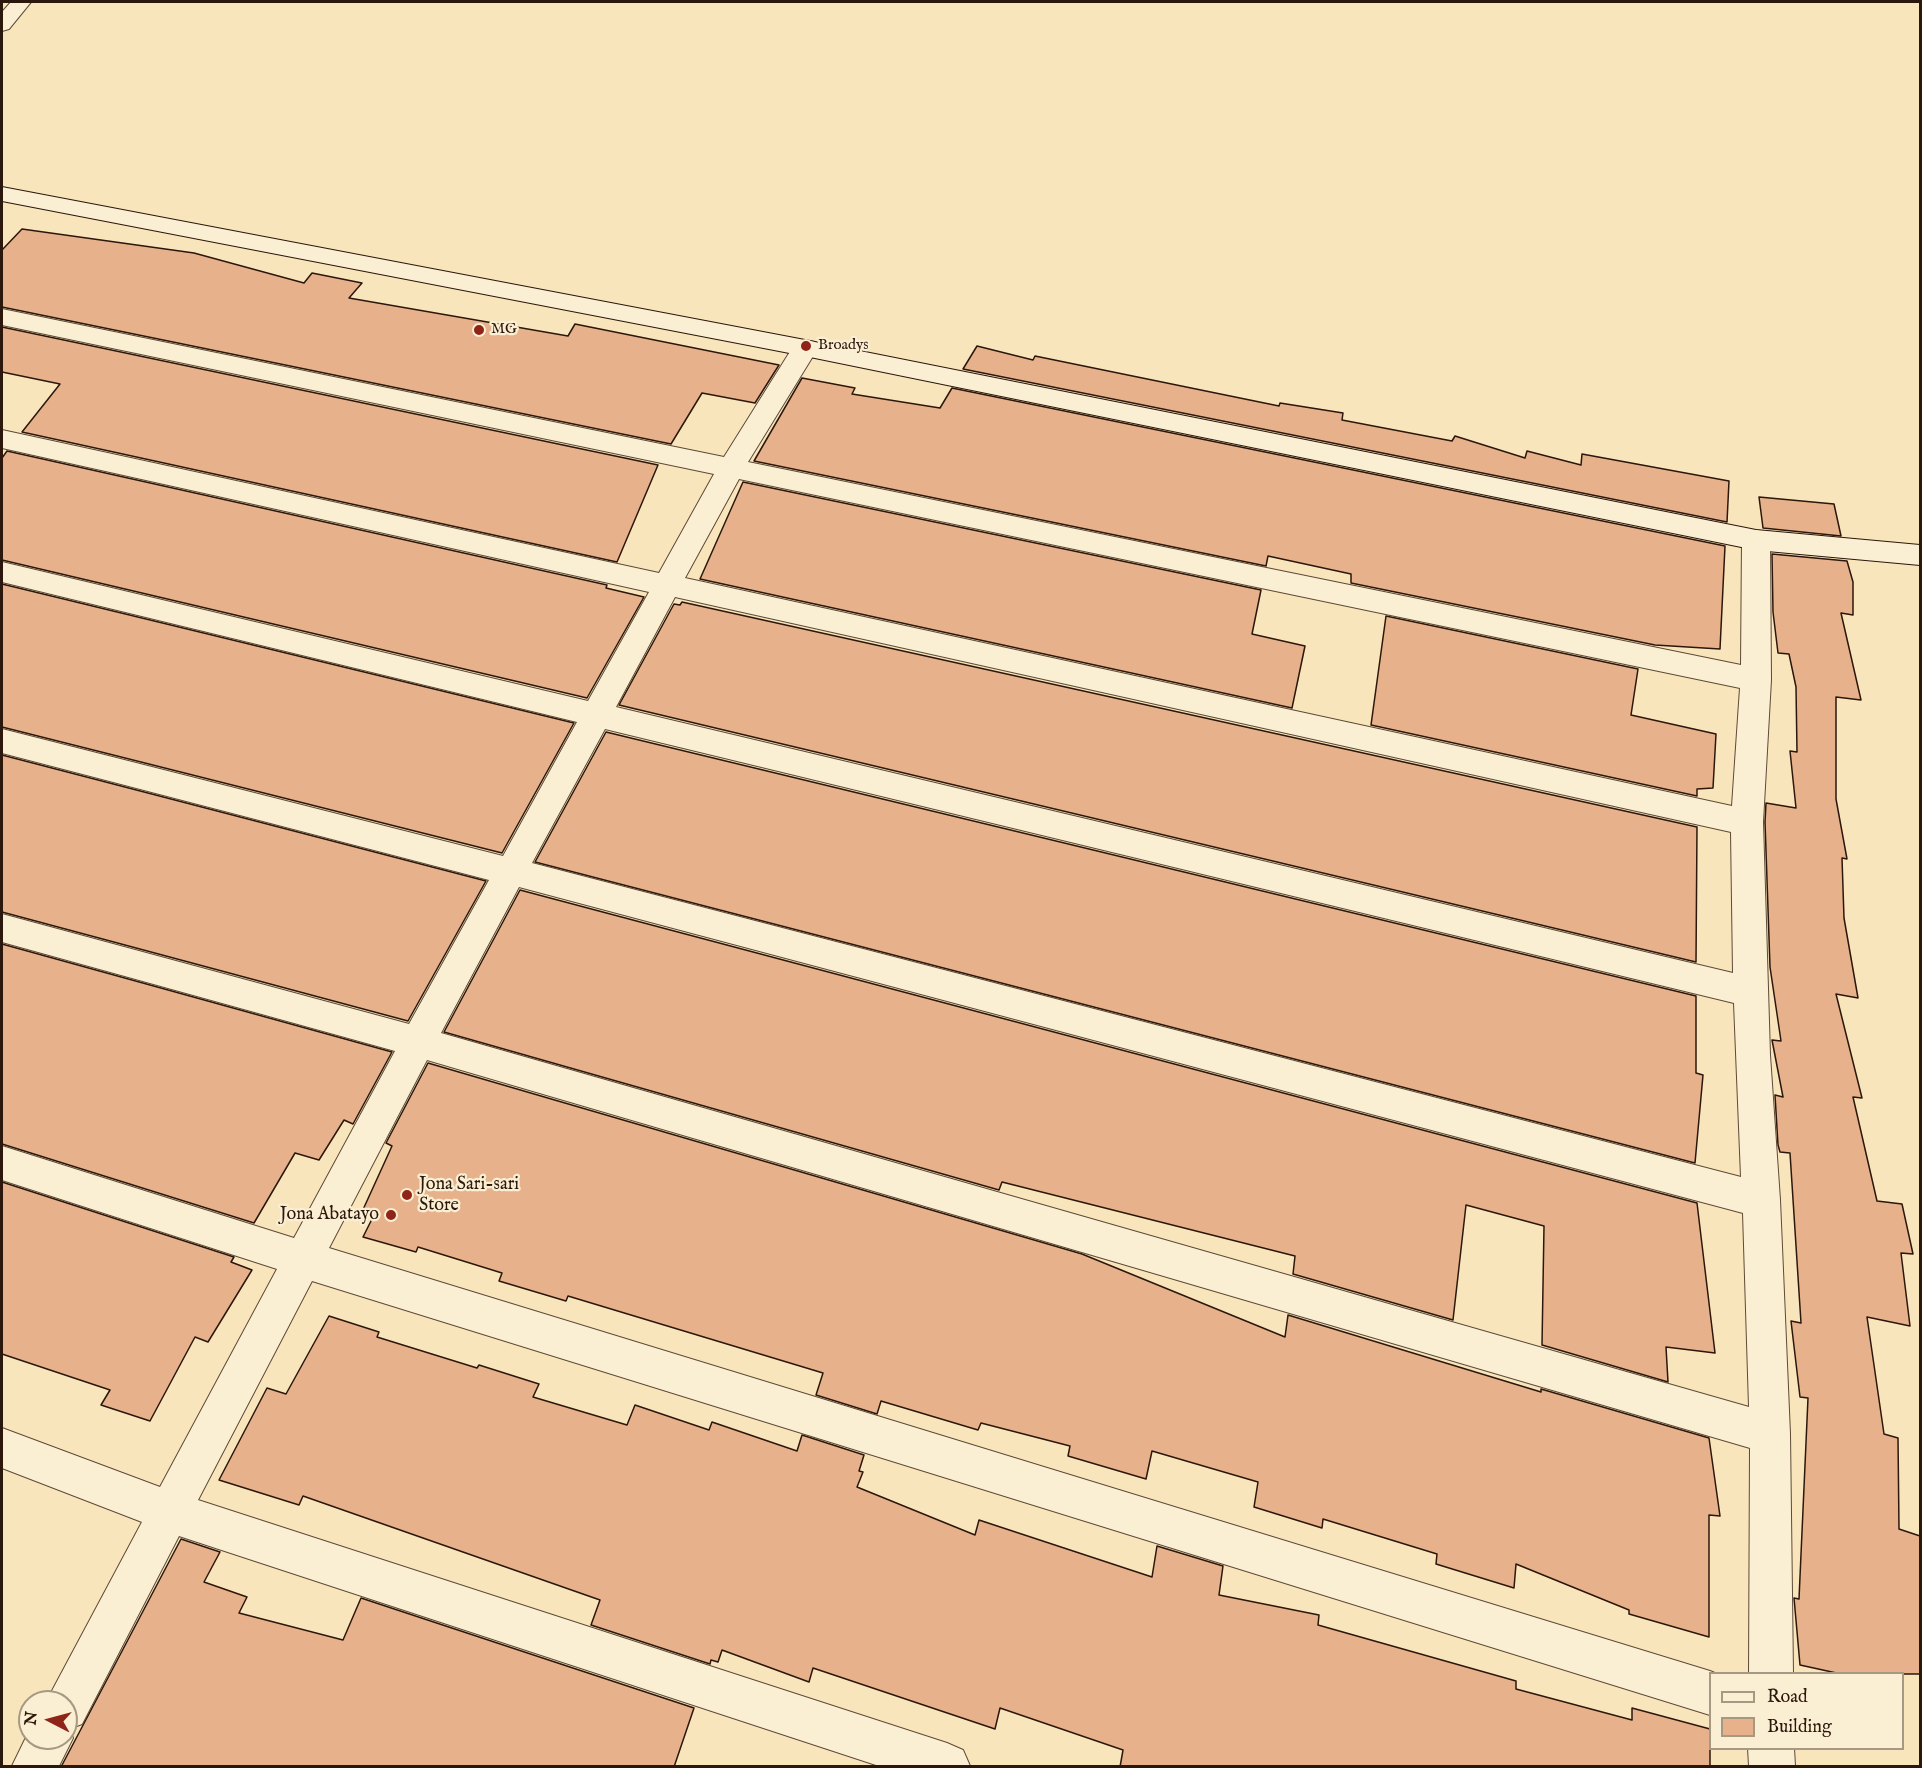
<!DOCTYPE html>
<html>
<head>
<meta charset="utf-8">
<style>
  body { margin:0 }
  #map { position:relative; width:1922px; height:1768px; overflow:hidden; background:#f8e5bb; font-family:"IM FELL English",serif }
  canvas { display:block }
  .frame { position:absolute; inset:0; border:3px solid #2b170b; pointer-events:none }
  .legend { position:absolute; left:1709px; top:1672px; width:195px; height:78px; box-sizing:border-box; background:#faeed3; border:2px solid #a79883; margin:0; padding:8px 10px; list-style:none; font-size:18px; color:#2b170b }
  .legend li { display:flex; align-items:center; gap:12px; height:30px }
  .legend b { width:30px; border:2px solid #a79883 }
  .north { position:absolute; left:18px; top:1690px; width:60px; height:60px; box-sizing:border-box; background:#faeed3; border:2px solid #a79883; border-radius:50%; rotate:276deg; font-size:16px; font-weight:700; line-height:24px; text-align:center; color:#2b170b }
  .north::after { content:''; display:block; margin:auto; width:21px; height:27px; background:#8f2418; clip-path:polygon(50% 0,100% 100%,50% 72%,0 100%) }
</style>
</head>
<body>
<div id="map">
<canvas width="1922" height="1768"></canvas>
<div class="frame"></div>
<ul class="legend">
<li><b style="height:8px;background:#faeed3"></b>Road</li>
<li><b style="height:16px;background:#e6b18b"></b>Building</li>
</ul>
<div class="north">N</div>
</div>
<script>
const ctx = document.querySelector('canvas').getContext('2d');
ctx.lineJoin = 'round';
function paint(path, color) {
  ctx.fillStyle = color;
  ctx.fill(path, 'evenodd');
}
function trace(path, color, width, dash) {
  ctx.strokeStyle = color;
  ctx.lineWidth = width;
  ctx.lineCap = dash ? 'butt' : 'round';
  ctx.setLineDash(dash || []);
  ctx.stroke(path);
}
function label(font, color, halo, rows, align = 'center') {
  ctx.font = font + ' "IM FELL English",serif';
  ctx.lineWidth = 4.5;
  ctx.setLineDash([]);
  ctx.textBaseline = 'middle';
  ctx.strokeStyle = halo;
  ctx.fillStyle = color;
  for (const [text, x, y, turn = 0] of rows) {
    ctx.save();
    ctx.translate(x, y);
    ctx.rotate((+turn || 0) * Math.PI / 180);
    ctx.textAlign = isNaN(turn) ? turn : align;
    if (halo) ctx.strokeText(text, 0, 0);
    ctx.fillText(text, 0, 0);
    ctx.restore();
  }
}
const building = new Path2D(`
  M22 229 194 253 304 283 312 273 362 283 349 298 568 336 575 324 779 365 755 403 702 393 671 444 2 307V250Z
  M2 327 658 465 617 562 22 432 60 384 2 372Z
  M977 346 1033 360 1035 356 1279 406 1280 403 1343 413 1342 420 1452 441 1455 436 1525 458 1527 451 1581 465 1582 454 1729 481 1727 522 963 369Z
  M802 378 855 388 852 394 940 408 952 388 1725 546 1720 649 1655 645 1351 583V574L1268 556 1266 566 754 461Z
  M7 451 607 585 606 588 644 597 587 698 2 560V458Z
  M743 482 1261 590 1252 634 1305 646 1292 708 700 579Z
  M1759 497 1834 504 1841 536 1763 528Z
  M1772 554 1847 561 1853 582V615L1841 613 1861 700 1836 697V799L1847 859 1842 858 1844 918 1858 998 1836 994 1862 1098 1853 1097 1877 1201 1902 1204 1913 1254 1901 1253 1910 1326 1867 1317 1884 1434 1898 1438 1899 1529 1920 1536V1674H1841L1800 1665 1794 1598 1799 1599 1808 1398 1800 1397 1791 1321 1801 1323 1790 1153 1780 1152 1778 1145 1775 1095 1783 1097 1772 1040 1781 1041 1770 967 1765 822 1766 803 1796 808 1790 751 1797 752 1796 687 1789 654 1778 653 1773 612Z
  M2 584 574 723 502 853 2 727Z
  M682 602 1697 827 1696 962 619 705 674 604 680 605Z
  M1386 616 1638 669 1631 715 1716 734 1713 788 1697 789V796L1371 725Z
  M606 732 1696 996V1073L1703 1075 1695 1163 535 862Z
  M2 755 486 881 408 1021 2 912Z
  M520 890 1697 1203 1715 1353 1666 1347 1668 1382 1542 1345 1544 1226 1466 1205 1453 1320 1293 1274 1295 1256 1002 1182 999 1190 444 1032Z
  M2 944 392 1052 353 1124 344 1120 319 1160 295 1153 254 1223 2 1144Z
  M428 1063 1082 1254 1285 1337 1288 1315 1541 1392V1389L1709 1438 1720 1516 1709 1515V1637L1629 1614V1610L1516 1564 1514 1588 1436 1564 1437 1554 1323 1519 1322 1528 1254 1507 1258 1482 1152 1451 1146 1479 1068 1456 1070 1446 981 1423 978 1430 881 1401 877 1414 816 1395 823 1373 568 1296 566 1301 499 1281 502 1273 418 1247 416 1252 363 1237 373 1217 361 1214 392 1146 386 1143Z
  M2 1182 234 1257 231 1262 252 1270 208 1342 195 1337 150 1421 101 1405 110 1390 2 1354Z
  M329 1316 379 1332 377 1337 477 1368 479 1365 539 1384 533 1397 627 1425 635 1405 709 1430 712 1422 797 1451 802 1435 864 1455 859 1471 863 1472 857 1487 975 1535 979 1520 1152 1577 1157 1546 1223 1566 1219 1595 1319 1615 1318 1625 1516 1681V1689L1632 1720V1708L1710 1729V1767H1120L1123 1750 1000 1708 995 1729 813 1668 809 1682 722 1650 718 1662 711 1660 710 1664 591 1625 600 1600 303 1496 299 1505 219 1480 267 1388 286 1394Z
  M181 1539 220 1552 204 1582 247 1597 239 1613 343 1640 361 1598 694 1708 674 1767H61Z`);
const street = new Path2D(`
  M11 2H31L9 29 2 31V12Z
  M2 309 724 457 796 342 805 340 814 342 818 348 748 462 1741 665 1742 540 1746 533 1756 530 1766 533 1770 540 1771 680 1763 822 1770 1055 1780 1200 1790 1434 1793 1674H1749L1750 1448 427 1060 329 1248 1710 1671 1717 1674H1710V1715L312 1281 198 1500 947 1743 963 1750 970 1766H879L179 1536 82 1724 69 1729 73 1738 59 1766H12L30 1729V1738H66V1702H46L142 1522 2 1468V1428L160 1487 277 1269 2 1180V1146L294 1238 395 1051 2 942V914L409 1024 489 880 2 753V729L503 856 577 722 2 582V562L588 701 649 592 2 448V430L659 573 714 474 2 325ZM739 479 1740 688 1732 806 685 578ZM675 597 1731 832 1733 973 616 707ZM605 729 1734 1003 1741 1177 532 863ZM519 887 1743 1213 1749 1407 441 1033Z
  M1748 1748H1794L1795 1766H1749Z`);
const secondary = new Path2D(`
  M2 187 805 340 1756 530 1920 545V565L1756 550 805 356 2 201Z`);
const markers = [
  [479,330,6,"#8f2418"],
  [806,346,6,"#8f2418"],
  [407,1195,6,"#8f2418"],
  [391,1215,6,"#8f2418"]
];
const farPoinames = [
  ["MG",491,330],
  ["Broadys",818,346]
];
const poiNames = [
  ["Jona Sari-sari",419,1185],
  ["Store",419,1206],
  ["Jona Abatayo",379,1215,"right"]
];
paint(building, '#e6b18b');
trace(building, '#2b170b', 1.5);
trace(street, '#5e4a37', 2);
trace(secondary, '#2b170b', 2);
paint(street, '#faeed3');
paint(secondary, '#faeed3');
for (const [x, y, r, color] of markers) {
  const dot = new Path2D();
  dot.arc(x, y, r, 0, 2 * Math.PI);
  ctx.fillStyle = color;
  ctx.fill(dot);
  trace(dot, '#faeed3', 2);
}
label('15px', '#2b170b', '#faeed3', farPoinames, 'left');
label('18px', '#2b170b', '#faeed3', poiNames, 'left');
</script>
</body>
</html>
